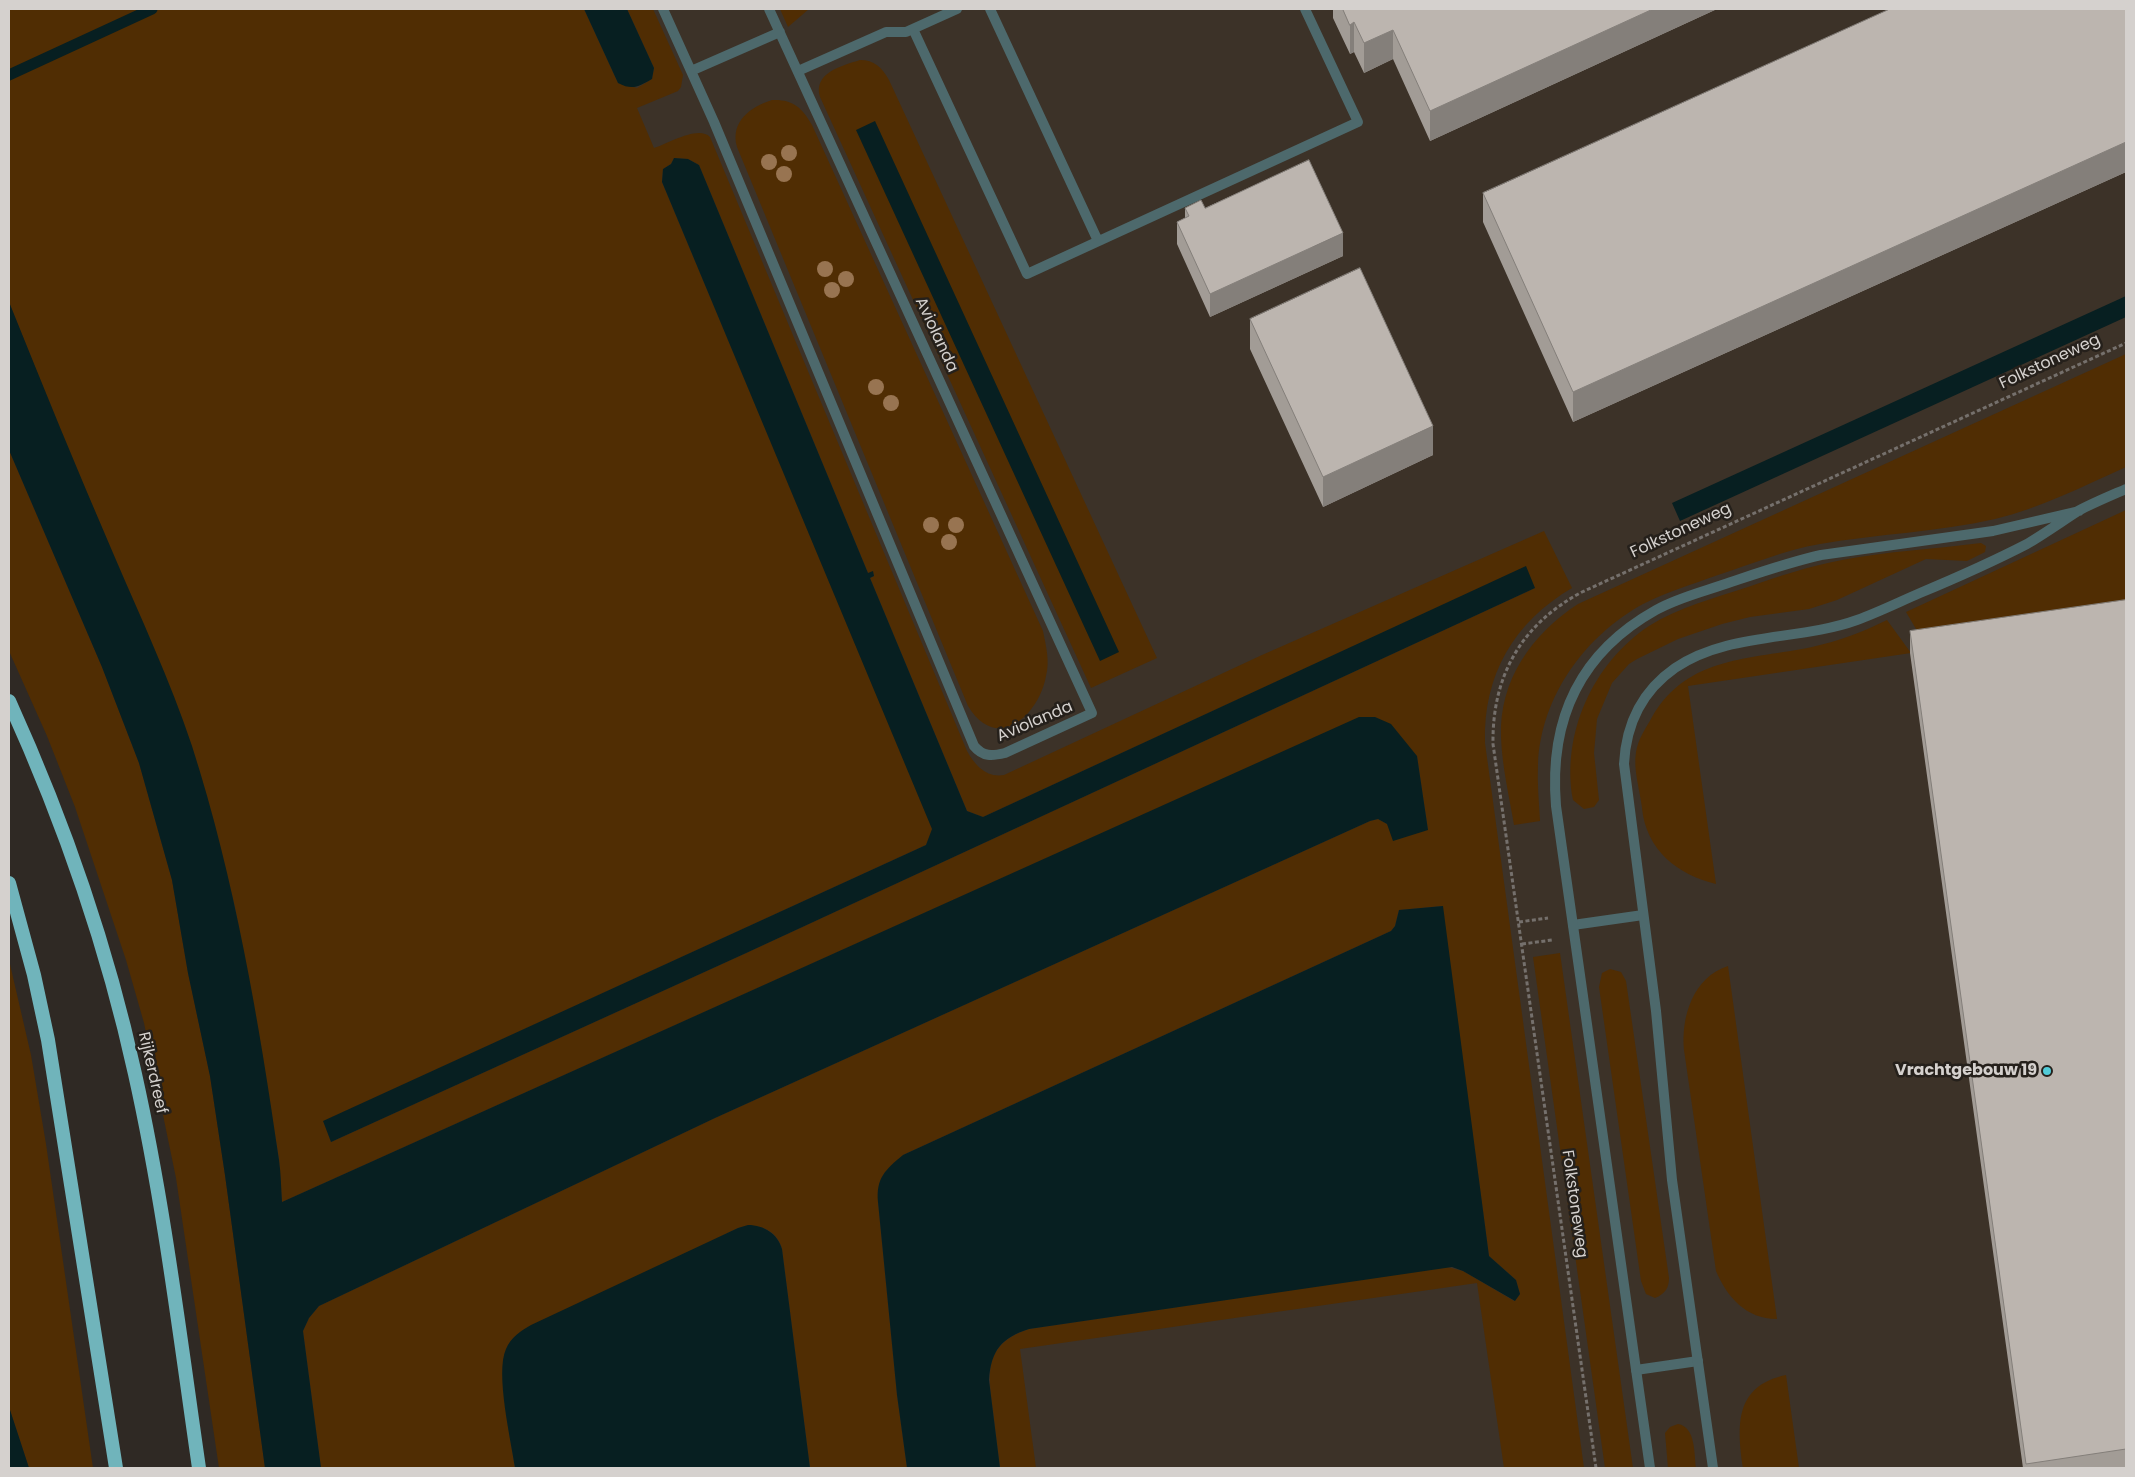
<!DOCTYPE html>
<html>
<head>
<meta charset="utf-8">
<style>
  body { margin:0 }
  #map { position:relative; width:2135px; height:1477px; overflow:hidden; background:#2f2924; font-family:Poppins,sans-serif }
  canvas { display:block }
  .frame { position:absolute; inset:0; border:10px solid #d5d1ce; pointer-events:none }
</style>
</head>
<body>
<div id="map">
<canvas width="2135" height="1477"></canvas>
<div class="frame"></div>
</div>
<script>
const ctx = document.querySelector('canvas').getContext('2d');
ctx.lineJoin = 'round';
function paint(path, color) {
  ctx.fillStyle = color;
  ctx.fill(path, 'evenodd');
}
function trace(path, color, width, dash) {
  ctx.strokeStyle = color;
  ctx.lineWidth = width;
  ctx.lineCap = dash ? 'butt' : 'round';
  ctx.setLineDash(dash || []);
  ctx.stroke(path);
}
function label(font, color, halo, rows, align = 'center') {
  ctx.font = font + ' Poppins,sans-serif';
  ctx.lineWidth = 5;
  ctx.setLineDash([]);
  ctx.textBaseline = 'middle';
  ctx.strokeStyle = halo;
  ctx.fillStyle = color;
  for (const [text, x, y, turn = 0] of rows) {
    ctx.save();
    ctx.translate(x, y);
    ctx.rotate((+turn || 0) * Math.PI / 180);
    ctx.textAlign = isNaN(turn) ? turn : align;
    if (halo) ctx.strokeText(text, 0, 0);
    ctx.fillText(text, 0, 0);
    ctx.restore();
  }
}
const built = new Path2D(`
  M9 9H2126V1468H321L191 745 9 302Z`);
const green = new Path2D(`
  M9 9H584L618 83 637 88 652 79 654 68 627 9H653L683 75 681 87 678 91 637 108 654 148C668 144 698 125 710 137L967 751C975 765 986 778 1004 775L1262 655 1544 531 1572 588C1514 622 1483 675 1485 743L1584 1468H1504L1477 1283 1020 1349 1036 1468H1000C998 1449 995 1430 993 1410 988 1371 984 1344 1029 1329L1447 1267 1463 1271 1514 1301 1520 1294 1516 1280 1489 1256 1442 906 1399 910 1395 926 1391 931 903 1155 878 1202 897 1395 907 1468H810L782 1249C777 1229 757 1222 738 1228L514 1337C492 1364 511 1434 515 1468H321L303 1331 309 1318 319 1306 715 1118 1370 821 1378 819 1387 824 1428 830 1417 756 1375 717 1358 718 282 1202 279 1159 264 1067 235 907 216 832 191 745 153 647 61 433 9 302ZM674 158 688 159 699 165 868 573 873 572 874 576 870 578 967 811 983 817 1525 567 1535 588 744 954 331 1142 324 1121 926 845 933 829 662 182 663 169 671 164Z
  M780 9H809L788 27Z
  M860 60C874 60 882 67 889 80L1157 658 1091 688 820 97C813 73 841 66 860 60Z
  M772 100C792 99 802 107 812 125L1043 631C1046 646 1050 661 1046 676 1039 715 997 754 968 706L737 147C730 122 750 107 772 100Z
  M2126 354V467C2084 486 2040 508 1995 519 1937 532 1878 534 1820 544 1785 550 1752 564 1718 575 1693 584 1666 592 1643 604 1585 636 1541 696 1538 764 1537 783 1539 802 1540 821L1514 825C1509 796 1502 766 1501 737 1499 680 1532 634 1578 604Z
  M9 450 102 667 139 763 172 880 188 973 210 1076 225 1175 265 1468H219L176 1178 144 1023 126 960 75 807 47 736 9 651Z
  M2126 510V603L1919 634 1906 612Z
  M1981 543 1986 546 1985 552 1967 561 1926 559 1837 600 1809 609 1750 617 1722 624 1678 639 1637 659 1629 664 1612 683 1597 719 1594 753 1599 800 1594 807 1584 809 1573 800C1561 734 1593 663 1649 626 1679 607 1715 598 1748 587 1779 576 1810 566 1842 560 1888 551 1935 549 1981 543Z
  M1887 620 1911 653 1688 686 1716 884C1678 875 1646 850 1642 808 1640 790 1633 770 1636 752 1638 739 1646 728 1652 717 1688 655 1751 660 1812 647 1839 641 1863 632 1887 620Z
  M1560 953 1633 1468H1605L1533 957Z
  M9 960 31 1055 46 1144 93 1468H29L9 1407Z
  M1728 966 1777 1319C1746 1319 1727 1297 1716 1271L1684 1050C1681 1017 1693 977 1728 966Z
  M1610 969 1621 972 1626 981 1669 1278C1669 1288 1665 1294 1655 1298L1646 1294 1641 1281 1599 987 1602 973Z
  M1786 1375 1799 1468H1743C1737 1426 1734 1386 1786 1375Z
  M1678 1424C1696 1427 1694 1454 1696 1468H1668L1665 1433 1670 1427Z`);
const water = new Path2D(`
  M584 9H627L654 68 652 79C639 86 633 91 618 83Z
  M875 121 1119 652 1100 661 856 130Z
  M674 158 688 159 699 165 868 573 873 571 874 576 870 578 967 811 983 817 1526 566 1535 588 744 954 331 1142 323 1121 926 845 932 829 662 182 663 169 671 164Z
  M2126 296V317L1680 521 1672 503Z
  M9 302C43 386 77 470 113 553 140 616 170 680 192 746 235 880 259 1021 279 1160 281 1174 281 1188 282 1202L1359 717H1375L1391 724 1417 756 1428 830 1393 841 1387 824 1378 819 1370 821 715 1118 319 1306 309 1318 303 1331 321 1468H265L225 1175 210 1076 188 973 172 880 139 763 102 667 9 450Z
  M1443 906 1489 1256 1516 1280 1520 1294 1515 1301 1463 1271 1452 1267 1029 1329C1001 1338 991 1351 989 1380L1000 1468H907L897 1395 878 1202C876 1178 885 1170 903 1155L1391 931 1395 926 1399 910Z
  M748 1225C764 1225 778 1234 782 1249L810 1468H515C511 1440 495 1373 506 1349 511 1337 521 1331 531 1325L738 1228Z
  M9 1407 29 1468H9Z`);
const stream = new Path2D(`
  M9 75 152 9`);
const path = new Path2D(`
  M1519 922 1548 918
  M1522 944 1552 940
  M1596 1468 1493 744C1492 675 1522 624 1582 592L2126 343`);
const service = new Path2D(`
  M990 9 1098 241
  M913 29 1027 274 1358 122 1305 9
  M798 71 886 32H906L957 9
  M1573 925 1643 915
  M1636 1370 1698 1361`);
const minor = new Path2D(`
  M663 9 714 122 974 746C983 757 992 756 1005 753L1092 713 769 9
  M691 71 780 32`);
const tertiary = new Path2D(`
  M1650 1468 1556 806C1549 721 1579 653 1656 610 1679 597 1706 591 1731 582 1761 572 1790 562 1821 555L1993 531 2079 511
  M1713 1468 1672 1180 1656 1011 1624 764C1626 724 1642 691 1675 668 1728 632 1799 641 1857 620 1879 612 1899 602 1920 593 1956 578 1992 562 2027 544 2044 534 2061 522 2078 511 2093 503 2110 496 2126 489`);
const trunk = new Path2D(`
  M9 701C63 820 107 946 135 1074 164 1204 180 1337 199 1468
  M9 883 34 975 48 1040 116 1468`);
const trees = [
  [789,153],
  [769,162],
  [784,174],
  [825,269],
  [846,279],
  [832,290],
  [876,387],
  [891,403],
  [931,525],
  [956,525],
  [949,542]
];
const wall = new Path2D(`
  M1333 9H1717L1430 141 1393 59 1364 73 1354 52 1350 54 1333 18Z
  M2126 9V172L1573 422 1483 222V193Z
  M1185 208 1343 256 1210 317 1177 244V222L1185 218Z
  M1250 319 1433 455 1323 507 1250 349Z
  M2126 600V1468H2023L1910 653V631Z`);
const shadedWall = new Path2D(`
  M1653 9H1717L1430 141V111Z
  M1354 22V52L1350 54V25Z
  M1393 30V59L1364 73V43Z
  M2126 142V172L1573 422V392Z
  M1343 233V256L1210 317V294Z
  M1433 426V455L1323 507V477Z`);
const building = new Path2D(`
  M1343 9H1653L1430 111 1393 30 1364 43 1354 22 1350 25Z
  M1890 9H2126V142L1573 392 1483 193Z
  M1309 160 1343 233 1210 294 1177 222 1189 216 1185 208 1201 200 1205 208Z
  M1360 268 1433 426 1323 477 1250 319Z
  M2126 600V1449L2026 1464 1910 631Z`);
const markers = [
  [2047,1071,5,"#52cbd8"]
];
const streetNames = [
  ["Aviolanda",936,335,65],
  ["Folkstoneweg",2050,362,-25],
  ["Folkstoneweg",1681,531,-25],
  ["Aviolanda",1035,722,-23],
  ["Rijkerdreef",152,1073,77],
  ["Folkstoneweg",1574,1204,82]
];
const poiNames = [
  ["Vrachtgebouw 19",2037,1071]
];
paint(built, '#3c3228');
paint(green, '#502d03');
paint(water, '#071f21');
trace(stream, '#071f21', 11);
trace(path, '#75706c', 3, [4, 2.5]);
trace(service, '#4d696c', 10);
trace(minor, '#4d696c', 10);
trace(tertiary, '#4d696c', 10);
trace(trunk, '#70b4bb', 14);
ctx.fillStyle = '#987451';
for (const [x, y] of trees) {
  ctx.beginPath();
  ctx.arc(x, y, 8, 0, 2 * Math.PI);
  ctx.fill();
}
paint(wall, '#a29c96');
paint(shadedWall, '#847f7a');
paint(building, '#bcb5af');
trace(building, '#847f7a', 1);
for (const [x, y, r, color] of markers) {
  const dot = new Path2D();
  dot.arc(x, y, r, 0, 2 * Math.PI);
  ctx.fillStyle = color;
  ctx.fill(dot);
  trace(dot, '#25201b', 2);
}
label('16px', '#d5d1ce', '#25201b', streetNames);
label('bold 16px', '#d5d1ce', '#25201b', poiNames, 'right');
</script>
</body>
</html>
